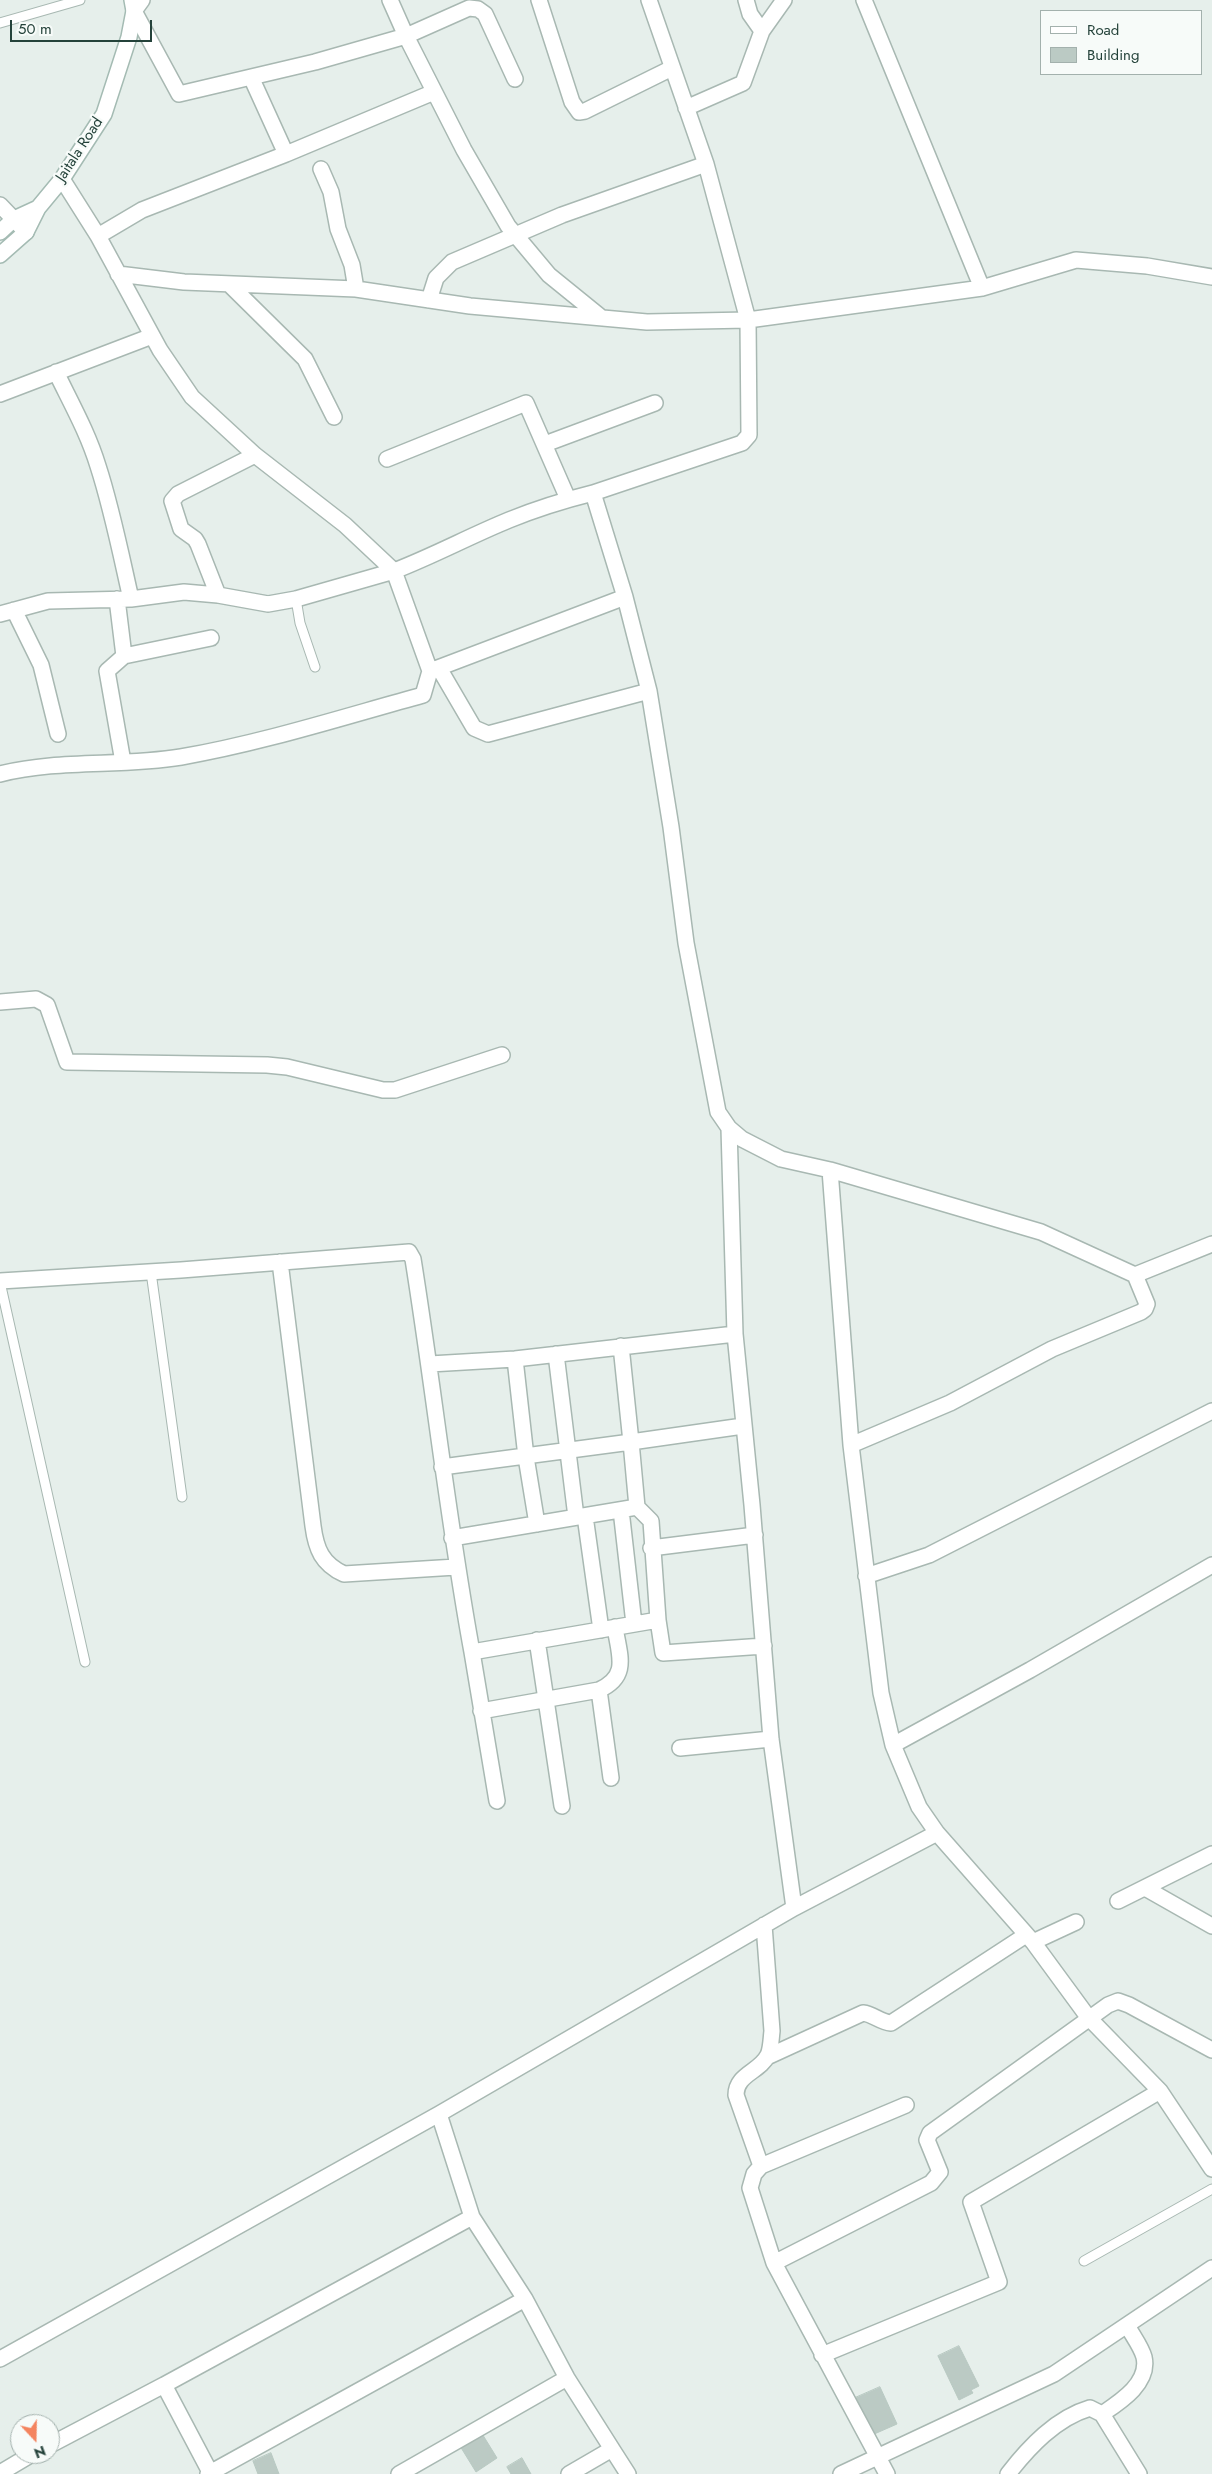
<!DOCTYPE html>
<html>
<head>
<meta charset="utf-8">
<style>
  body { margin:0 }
  #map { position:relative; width:1212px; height:2474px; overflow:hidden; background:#e6efeb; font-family:Jost,sans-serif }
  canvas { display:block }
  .legend { position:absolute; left:1040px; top:10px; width:162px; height:65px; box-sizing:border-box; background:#f7fbf9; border:1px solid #a3b1ad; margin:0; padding:6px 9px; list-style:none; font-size:15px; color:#24423a }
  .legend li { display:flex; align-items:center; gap:10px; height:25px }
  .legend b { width:25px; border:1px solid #a3b1ad }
  .north { position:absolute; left:10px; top:2414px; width:50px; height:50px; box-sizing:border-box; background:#f7fbf9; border:1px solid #a3b1ad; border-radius:50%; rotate:159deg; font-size:14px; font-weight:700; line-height:20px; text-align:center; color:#24423a }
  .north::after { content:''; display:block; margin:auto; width:18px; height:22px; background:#f4845f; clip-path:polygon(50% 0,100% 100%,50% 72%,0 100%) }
  .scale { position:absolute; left:10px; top:20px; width:142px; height:22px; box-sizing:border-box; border:2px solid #24423a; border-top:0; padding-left:6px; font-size:15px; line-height:18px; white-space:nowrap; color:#24423a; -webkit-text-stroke:4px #f7fbf9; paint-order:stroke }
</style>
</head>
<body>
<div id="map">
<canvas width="1212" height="2474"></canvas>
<ul class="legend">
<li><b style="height:6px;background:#fff"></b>Road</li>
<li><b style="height:14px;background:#bbcac4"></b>Building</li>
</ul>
<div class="north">N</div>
<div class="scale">50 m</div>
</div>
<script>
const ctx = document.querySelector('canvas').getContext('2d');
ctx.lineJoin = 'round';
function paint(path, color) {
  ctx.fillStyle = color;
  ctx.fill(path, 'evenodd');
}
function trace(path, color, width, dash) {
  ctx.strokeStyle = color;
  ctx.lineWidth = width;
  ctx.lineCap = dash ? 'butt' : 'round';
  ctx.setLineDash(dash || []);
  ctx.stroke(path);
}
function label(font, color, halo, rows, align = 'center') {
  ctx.font = font + ' Jost,sans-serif';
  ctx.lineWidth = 4.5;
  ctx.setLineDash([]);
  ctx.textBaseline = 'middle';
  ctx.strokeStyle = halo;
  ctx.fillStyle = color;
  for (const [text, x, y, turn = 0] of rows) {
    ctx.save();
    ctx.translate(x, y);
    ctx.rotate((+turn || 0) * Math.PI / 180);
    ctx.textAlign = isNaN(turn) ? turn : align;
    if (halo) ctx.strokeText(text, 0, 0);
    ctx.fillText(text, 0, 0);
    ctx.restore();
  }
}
const building = new Path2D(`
  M959 2346 979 2386 971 2390 973 2393 959 2400 938 2356Z
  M880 2387 897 2424 872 2435 855 2398Z
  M481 2432 497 2458 476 2472 460 2446Z
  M271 2453 279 2474H258L253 2461Z
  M522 2458 531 2474H511L507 2467Z`);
const lane = new Path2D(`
  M0 23 80 0
  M296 599 300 623 315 667
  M151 1272 182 1497
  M0 1282 85 1662
  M1084 2261 1212 2189`);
const street = new Path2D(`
  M142 0 134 11 179 94 315 62 406 36 464 150 508 226 549 275 602 318
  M390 0 406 36 469 8 478 9 485 14 515 79
  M539 0 572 102 579 112 585 111 672 68
  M649 0 706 164 748 320 749 435 742 443 593 493 625 597 649 691 671 827 686 943 718 1112 729 1128 742 1139 781 1159 830 1170 1041 1232 1135 1275 1212 1244
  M746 0 750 14 762 31
  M864 0 982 288
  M251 77 286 154
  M686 108 743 83 762 31 784 0
  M321 169 331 192 338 229 352 265 356 289
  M62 179 98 236 160 350 192 397 255 455 345 525 394 571C433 556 470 536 509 520 536 509 565 500 593 493
  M0 205 26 232
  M98 236 142 210 286 154 434 92
  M118 274 184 282 356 289 470 306 647 322 748 320 982 288 1076 260 1147 266 1212 277
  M229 284 305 359 334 417
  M429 300 436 278 452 262 562 215 706 164
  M56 372C71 403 88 433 98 466 112 509 121 555 131 599
  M0 394 152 336
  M545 444 655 403
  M387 459 526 403 568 499
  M218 595 198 544 195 539 181 529 172 501 178 494 255 455
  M117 599 124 656 107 671 123 762
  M14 610 41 665 58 734
  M0 614 48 601 131 599 184 592 218 595 268 604 296 599 394 571 430 671
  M124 656 211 638
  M439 668 474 728 488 734 649 691
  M0 774C59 759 121 767 181 757 262 743 343 717 423 695L430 671 625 597
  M0 1002 36 999 47 1005 67 1062 267 1065 287 1067 383 1090H395L502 1055
  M729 1128 735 1334 752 1505 771 1739 794 1908
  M830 1170 851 1445 881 1693 893 1745 919 1807 937 1833 1033 1942 1088 2017 1160 2091 1212 2169
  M280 1262 313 1526C316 1549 322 1564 344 1574L456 1567
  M0 1281 181 1270 409 1252 413 1259C434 1390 448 1522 472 1652L658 1620 663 1653 764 1646
  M621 1346 631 1442 743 1426
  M556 1354 576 1517
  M515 1359 526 1457 537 1524
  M430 1364 515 1359 735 1334
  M851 1445 950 1403 1052 1349 1141 1312 1145 1309 1147 1304 1135 1275
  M442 1467 631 1442 637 1507 452 1538
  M637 1507 651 1521 658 1620
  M621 1510 634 1624
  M585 1516 601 1630
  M651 1548 755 1535
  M866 1576 929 1555 1212 1411
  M537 1640 562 1806
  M472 1652 497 1801
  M599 1690C630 1676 619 1655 615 1627
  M481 1711 599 1690 611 1778
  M893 1745 1030 1670 1212 1565
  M680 1748 771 1739
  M1145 1888 1212 1926
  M1118 1901 1212 1854
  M1033 1942 1076 1922
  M767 2057 863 2013C873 2014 880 2022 891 2023L1026 1935
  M439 2114 472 2217
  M761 2166 736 2095C736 2074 760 2072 768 2055 771 2049 771 2039 772 2031L764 1925
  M774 2263 750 2188 754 2174 761 2166 906 2105
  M822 2355 999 2282 971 2202 1160 2091
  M0 2359 439 2114 794 1908 937 1833
  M164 2385 472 2217 525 2299 567 2378 612 2449 569 2474
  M1102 2414C1120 2402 1150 2383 1144 2357 1141 2346 1132 2335 1127 2325
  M50 2445 164 2385 211 2474
  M612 2449 628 2474
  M0 2473 32 2454
  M208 2474 525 2299
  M399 2474 567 2378
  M841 2474 1054 2374 1212 2268
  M887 2474 774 2263 931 2183 940 2172 927 2140 930 2133 1108 2005 1118 2001 1129 2005 1212 2050
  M1008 2474C1029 2447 1056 2418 1090 2408L1102 2414 1139 2474`);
const secondary = new Path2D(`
  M0 232 14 219 38 208
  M0 255 26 232 38 208 62 179 104 114 129 37 134 11 132 0`);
const streetNames = [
  ["Jaitala Road",80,150,-57]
];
paint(building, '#bbcac4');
trace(building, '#b8c9c2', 1);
trace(lane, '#a8b8b2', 11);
trace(street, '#a8b8b2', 18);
trace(secondary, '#a4bbb3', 18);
trace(lane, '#fff', 9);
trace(street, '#fff', 15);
trace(secondary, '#fff', 15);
label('15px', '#24423a', '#f7fbf9', streetNames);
</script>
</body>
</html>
